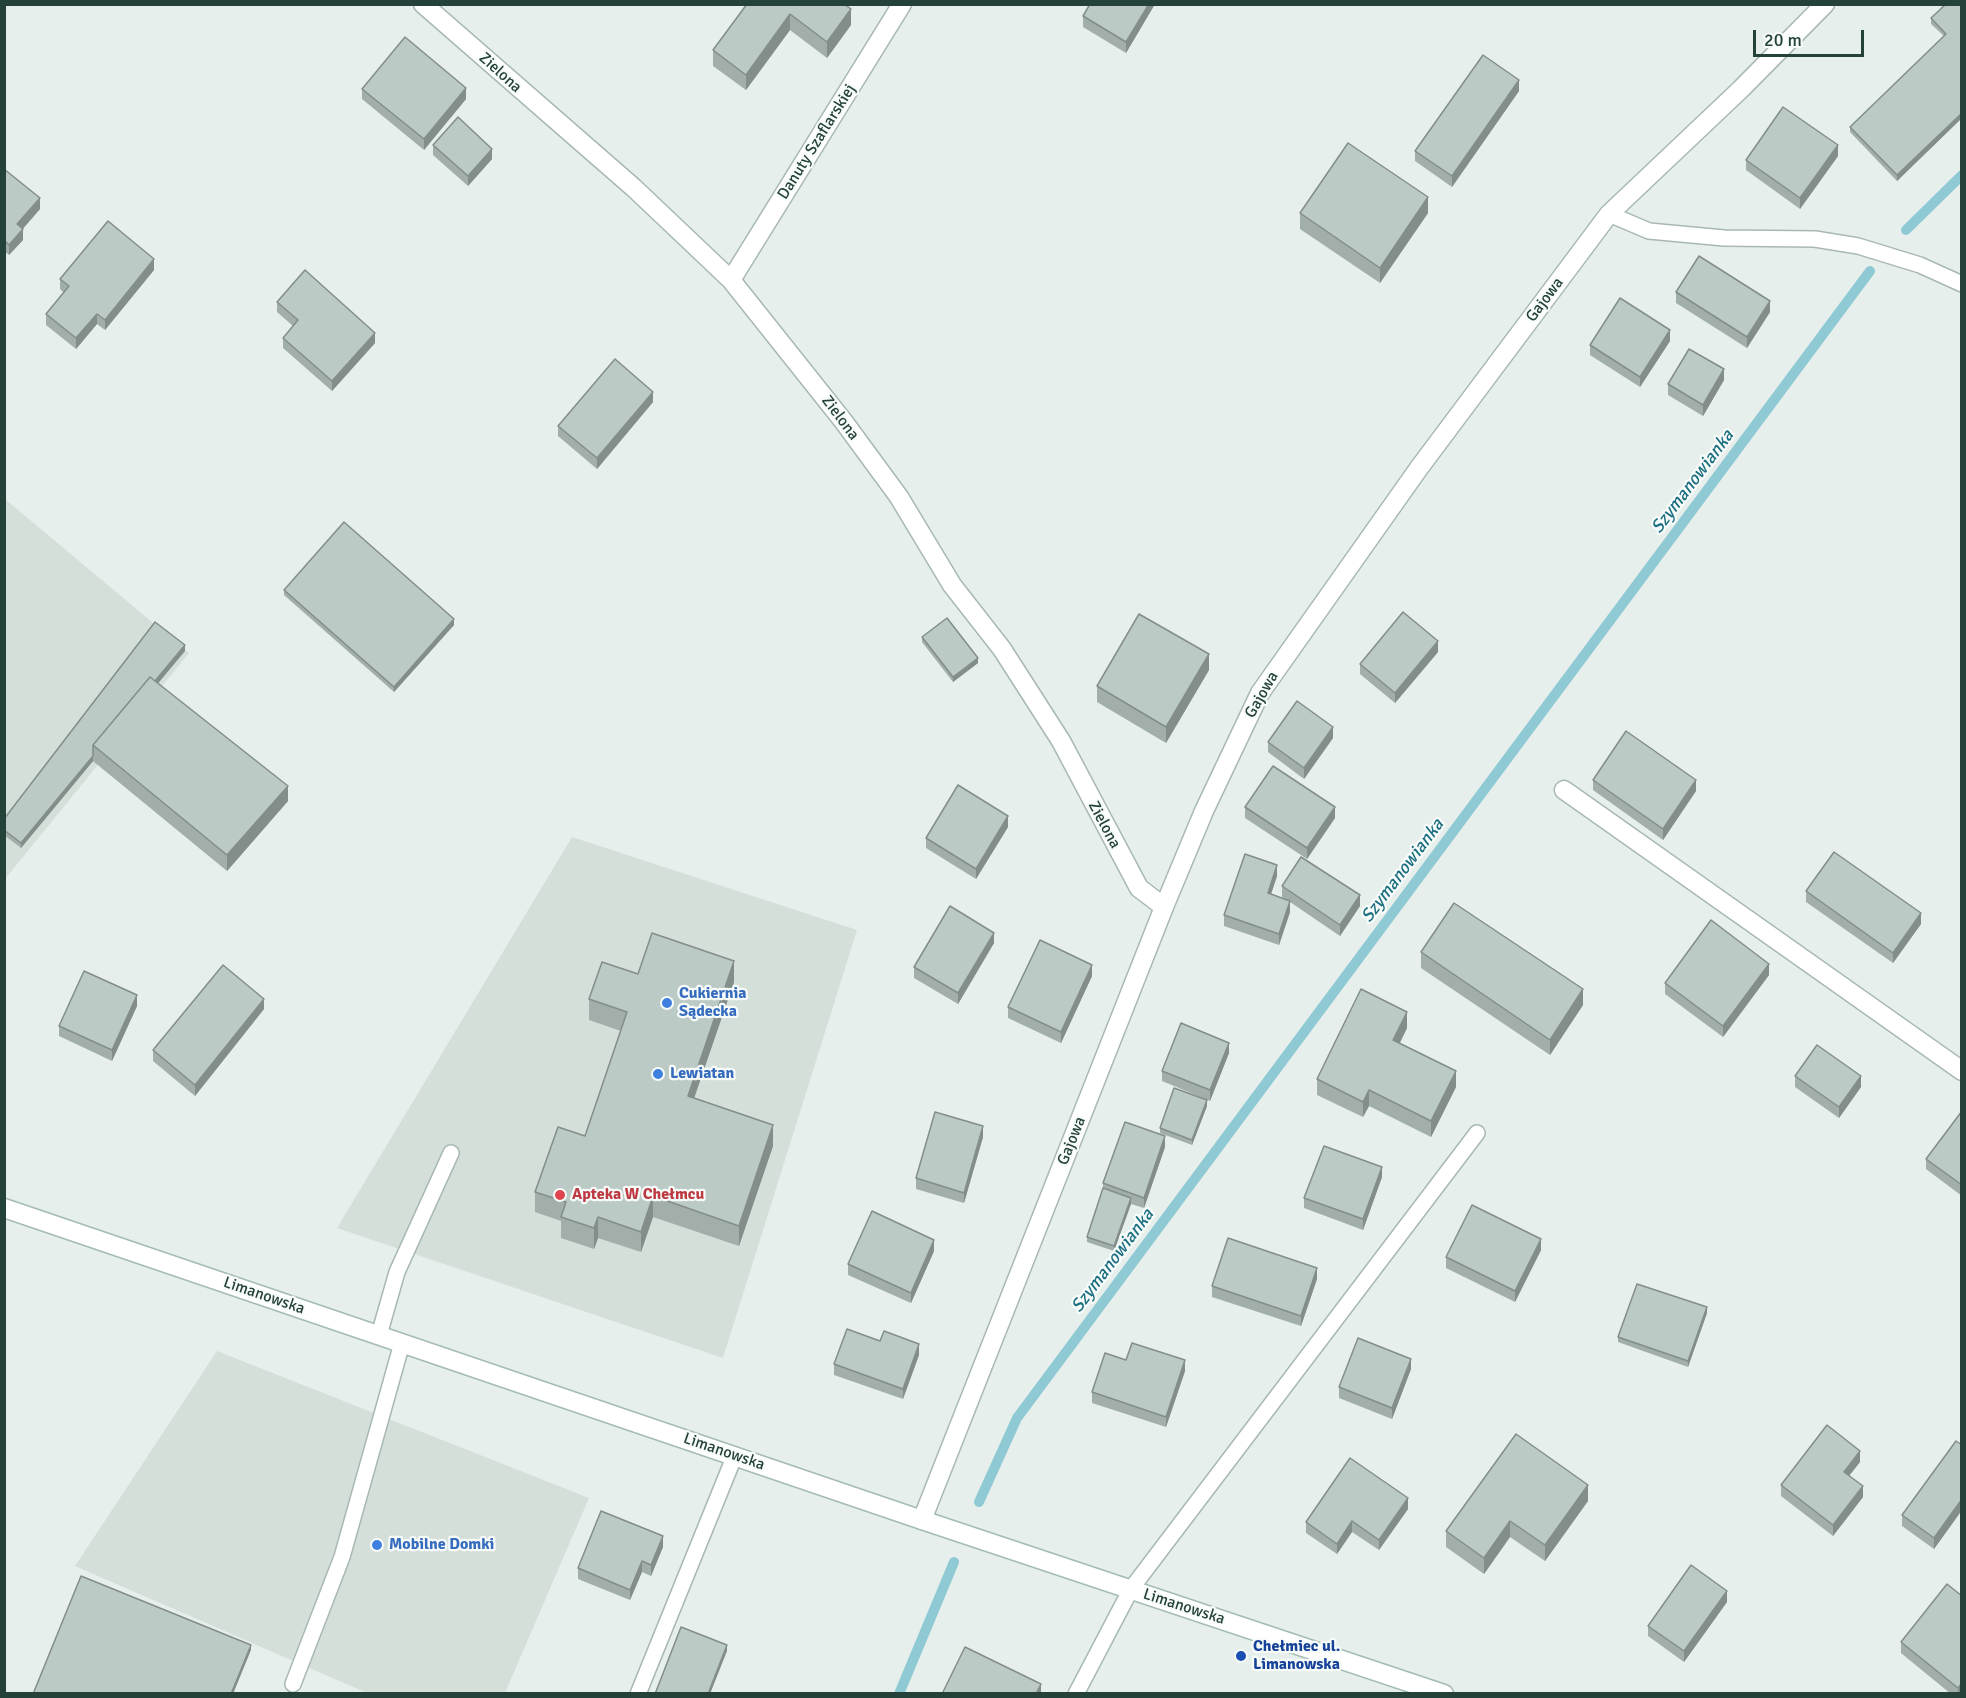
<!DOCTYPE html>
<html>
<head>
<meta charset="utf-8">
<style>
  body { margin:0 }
  #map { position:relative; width:1966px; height:1698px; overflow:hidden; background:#e6efeb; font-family:Signika,sans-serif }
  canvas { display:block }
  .frame { position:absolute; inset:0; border:6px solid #24423a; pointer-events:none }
  .scale { position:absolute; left:1753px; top:30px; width:111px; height:27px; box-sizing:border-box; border:3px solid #24423a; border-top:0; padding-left:8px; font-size:18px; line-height:21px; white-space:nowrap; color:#24423a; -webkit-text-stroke:4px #f7fbf9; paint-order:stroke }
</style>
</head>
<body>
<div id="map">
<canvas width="1966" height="1698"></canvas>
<div class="frame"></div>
<div class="scale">20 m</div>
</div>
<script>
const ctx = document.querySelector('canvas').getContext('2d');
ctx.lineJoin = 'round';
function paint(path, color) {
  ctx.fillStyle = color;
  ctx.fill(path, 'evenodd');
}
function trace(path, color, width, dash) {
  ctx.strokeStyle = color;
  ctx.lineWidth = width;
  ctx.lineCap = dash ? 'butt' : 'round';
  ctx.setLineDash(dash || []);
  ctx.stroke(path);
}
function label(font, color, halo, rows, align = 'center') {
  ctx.font = font + ' Signika,sans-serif';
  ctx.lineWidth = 4.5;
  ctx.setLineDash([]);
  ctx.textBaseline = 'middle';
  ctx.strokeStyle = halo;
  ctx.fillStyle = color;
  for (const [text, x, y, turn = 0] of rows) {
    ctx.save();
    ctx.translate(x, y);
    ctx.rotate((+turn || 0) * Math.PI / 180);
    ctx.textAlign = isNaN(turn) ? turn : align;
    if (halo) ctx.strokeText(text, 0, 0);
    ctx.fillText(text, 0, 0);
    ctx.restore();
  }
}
const built = new Path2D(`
  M5 499 189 653 5 879Z
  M572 837 857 930 723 1358 337 1228Z
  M217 1351 589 1498 505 1693H367L75 1566Z`);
const stream = new Path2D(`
  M1906 230 1962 175
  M979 1502 1017 1418 1870 271
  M899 1694 954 1562`);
const service = new Path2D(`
  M1609 214 1649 231 1724 238 1815 239 1858 246 1920 265 1962 284
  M379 1335 397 1272 451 1153
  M293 1684 342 1557 402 1343
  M638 1694 735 1455
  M1076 1694 1131 1589 1477 1133`);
const minor = new Path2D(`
  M423 4 634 188 731 280 844 422 899 497 952 585 1002 649 1061 741 1139 888 1164 907
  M731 280 902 4
  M1564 790 1962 1071
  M922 1520 1164 907 1204 811 1260 693 1419 468 1609 214 1741 89 1825 4`);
const secondary = new Path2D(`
  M4 1208 922 1520 1444 1694`);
const wall = new Path2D(`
  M747 4 851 25 827 58 790 30 746 90 713 66V50Z
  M1155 4 1126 53 1083 27V16Z
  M1962 4V118L1897 181 1850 132V127L1944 36 1931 24V18Z
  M362 89 466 99 424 150 362 99Z
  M1519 91 1452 187 1415 161V151Z
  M433 145 492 159 468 186 433 155Z
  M1838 156 1800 209 1746 170V160Z
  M4 169 40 209 23 229V240L9 255 4 251Z
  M1300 213H1428L1380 283 1300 229Z
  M154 270 105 330 97 324 76 349 46 325V314L64 293 60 289V279Z
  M1676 292 1770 312 1747 348 1676 303Z
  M277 302 375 343 332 391 283 348V338L293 326 277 312Z
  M1670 341 1640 387 1590 355V345Z
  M1724 380 1703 416 1668 395V384Z
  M653 402 597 469 558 436V426Z
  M284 590 454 625 394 692 284 595Z
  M922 637 978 663 953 682 922 642Z
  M185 651 157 683 288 801 227 871 93 761 21 848 4 835V819Z
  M1438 652 1395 703 1360 674V664Z
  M1209 670 1166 743 1097 702V686Z
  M1333 738 1304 779 1268 752V742Z
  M1593 780 1696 791 1663 840 1593 790Z
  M1245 807 1335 818 1307 859 1245 818Z
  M1008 827 976 879 926 848V838Z
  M1277 876 1271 894 1285 899 1282 897V886L1360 906 1340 936 1290 902V912L1279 945 1224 926V915Z
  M1806 891 1921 924 1893 963 1806 902Z
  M994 943 958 1004 914 978V967Z
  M1421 952 1583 1005 1550 1055 1421 968Z
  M638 974 734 982 694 1098 773 1146 739 1246 653 1217 641 1252 598 1238 594 1249 561 1238V1221L535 1212V1192L585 1136 621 1031 589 1020V999Z
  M1769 975 1723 1037 1665 994V983Z
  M1092 976 1061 1043 1008 1018V1007Z
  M137 1006 112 1061 59 1036V1026Z
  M264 1009 195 1096 153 1061V1050Z
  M1407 1028 1400 1043 1456 1087 1431 1137 1369 1106 1363 1117 1317 1095V1079Z
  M1229 1053 1210 1101 1162 1081V1071Z
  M1795 1076 1861 1087 1839 1118 1795 1087Z
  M1207 1106 1192 1145 1160 1133V1128Z
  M1962 1111V1196L1926 1169V1159Z
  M983 1137 964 1203 916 1189V1178Z
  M1165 1147 1144 1208 1131 1204 1114 1251 1087 1242V1237L1103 1188V1183Z
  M1382 1177 1363 1230 1304 1208V1198Z
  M1541 1250 1515 1302 1446 1268V1257Z
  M934 1251 911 1303 848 1275V1264Z
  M1317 1279 1301 1326 1212 1297V1286Z
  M1707 1313 1688 1367 1618 1342V1337Z
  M919 1355 903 1399 834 1375V1364Z
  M1126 1360 1185 1371 1166 1427 1092 1403V1392Z
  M1411 1369 1392 1419 1339 1398V1387Z
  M1962 1445V1510L1934 1549 1902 1526V1515Z
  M1860 1462 1849 1476 1863 1497 1833 1536 1781 1496V1485Z
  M1588 1501 1545 1561 1510 1537 1484 1574 1446 1547V1531Z
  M1408 1509 1379 1550 1352 1532 1337 1554 1306 1533V1522Z
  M663 1547 651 1576 642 1572 630 1600 578 1579V1568Z
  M1947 1584 1962 1694H1951L1901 1653V1642Z
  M1727 1602 1684 1662 1648 1636V1626Z`);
const shadedWall = new Path2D(`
  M1149 4H1155L1126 53V42Z
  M851 9V25L827 58V42Z
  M790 14V30L746 90V75Z
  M1519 80V91L1452 187V176Z
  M466 88V99L424 150V139Z
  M1962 113V118L1897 181V175Z
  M1838 145V156L1800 209V198Z
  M492 149V159L468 186V176Z
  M1428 197V213L1380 283V268Z
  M40 198V209L17 235V224Z
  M23 229V240L9 255V245Z
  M154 259V270L105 330V320Z
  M1770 301V312L1747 348V337Z
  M97 314V324L76 349V338Z
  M1670 330V341L1640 387V377Z
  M375 333V343L332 391V381Z
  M1724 369V380L1703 416V405Z
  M653 392V402L597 469V458Z
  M454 619V625L394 692V687Z
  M1438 641V652L1395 703V693Z
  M185 645V651L101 752 98 750Z
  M1209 654V670L1166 743V727Z
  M978 658V663L953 682V677Z
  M1333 727V738L1304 779V768Z
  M93 756V761L21 848V843Z
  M1696 780V791L1663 840V829Z
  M288 786V801L227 871V855Z
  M1335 807V818L1307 859V848Z
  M1008 816V827L976 879V869Z
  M1277 865V876L1268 903V893Z
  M1360 895V906L1340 936V925Z
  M1290 901V912L1279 945V934Z
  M1921 913V924L1893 963V953Z
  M994 933V943L958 1004V993Z
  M734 961V982L688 1116V1096Z
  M1769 964V975L1723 1037V1026Z
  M1092 965V976L1061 1043V1032Z
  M1583 989V1005L1550 1055V1040Z
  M137 995V1006L112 1061V1050Z
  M264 999V1009L195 1096V1085Z
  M1407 1012V1028L1393 1056V1040Z
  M1229 1043V1053L1210 1101V1090Z
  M1456 1071V1087L1431 1137V1121Z
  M1861 1076V1087L1839 1118V1107Z
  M1369 1090V1106L1363 1117V1102Z
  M1207 1100V1106L1192 1145V1140Z
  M773 1125V1146L739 1246V1226Z
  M983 1126V1137L964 1203V1193Z
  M1165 1136V1147L1144 1208V1198Z
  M1382 1167V1177L1363 1230V1219Z
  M653 1196V1217L641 1252V1232Z
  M1131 1198V1204L1114 1251V1246Z
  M598 1217V1238L594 1249V1228Z
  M1541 1239V1250L1515 1302V1291Z
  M934 1240V1251L911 1303V1293Z
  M1317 1268V1279L1301 1326V1316Z
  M1707 1307V1313L1688 1367V1361Z
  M919 1344V1355L903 1399V1389Z
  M1411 1359V1369L1392 1419V1408Z
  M1185 1360V1371L1166 1427V1417Z
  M1860 1451V1462L1844 1482V1472Z
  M1588 1485V1501L1545 1561V1545Z
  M1863 1486V1497L1833 1536V1525Z
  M1408 1498V1509L1379 1550V1540Z
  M1962 1499V1510L1934 1549V1538Z
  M1352 1521V1532L1337 1554V1544Z
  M1510 1521V1537L1484 1574V1558Z
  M663 1536V1547L651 1576V1565Z
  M642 1561V1572L630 1600V1590Z
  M1727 1591V1602L1684 1662V1651Z
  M251 1645V1650L233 1694H231Z
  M727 1645V1651L710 1694H708Z
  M1962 1683V1694H1958V1688Z
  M1041 1684V1694H1036Z`);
const building = new Path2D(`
  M747 4H844L851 9 827 42 790 14 746 75 713 50Z
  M1090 4H1149L1126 42 1083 16Z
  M1946 4H1962V113L1897 175 1850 127 1946 34 1931 18Z
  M405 37 466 88 424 139 362 89Z
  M1483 55 1519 80 1452 176 1415 151Z
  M1783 107 1838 145 1800 198 1746 160Z
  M458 117 492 149 468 176 433 145Z
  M1348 143 1428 197 1380 268 1300 213Z
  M4 169 40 198 17 224 23 229 9 245 4 240Z
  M108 221 154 259 105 320 97 314 76 338 46 314 69 286 60 279Z
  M1699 256 1770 301 1747 337 1676 292Z
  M305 270 375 333 332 381 283 338 298 320 277 302Z
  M1620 298 1670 330 1640 377 1590 345Z
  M1689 349 1724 369 1703 405 1668 384Z
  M615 359 653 392 597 458 558 426Z
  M344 522 454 619 394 687 284 590Z
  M1403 612 1438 641 1395 693 1360 664Z
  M1139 614 1209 654 1166 727 1097 686Z
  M947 618 978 658 953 677 922 637Z
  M155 622 185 645 155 681 150 677 93 745V756L21 843 4 830V819Z
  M150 677 288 786 227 855 93 745Z
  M1297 701 1333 727 1304 768 1268 742Z
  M1626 731 1696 780 1663 829 1593 780Z
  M1273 766 1335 807 1307 848 1245 807Z
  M958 785 1008 816 976 869 926 838Z
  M1834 852 1921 913 1893 953 1806 891Z
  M1245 854 1277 865 1268 893 1290 901 1279 934 1224 915Z
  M1301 857 1360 895 1340 925 1282 886Z
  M1454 903 1583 989 1550 1040 1421 952Z
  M950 906 994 933 958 993 914 967Z
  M1711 920 1769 964 1723 1026 1665 983Z
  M652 933 734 961 688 1096 773 1125 739 1226 653 1196 641 1232 598 1217 594 1228 561 1217 566 1202 535 1192 558 1127 585 1136 627 1012 589 999 602 962 638 974Z
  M1040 940 1092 965 1061 1032 1008 1007Z
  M223 965 264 999 195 1085 153 1050Z
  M84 971 137 995 112 1050 59 1026Z
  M1361 989 1407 1012 1393 1040 1456 1071 1431 1121 1369 1090 1363 1102 1317 1079Z
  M1181 1023 1229 1043 1210 1090 1162 1071Z
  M1817 1045 1861 1076 1839 1107 1795 1076Z
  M1174 1088 1207 1100 1192 1140 1160 1128Z
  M1962 1111V1185L1926 1159Z
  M935 1112 983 1126 964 1193 916 1178Z
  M1125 1122 1165 1136 1144 1198 1103 1183Z
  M1324 1146 1382 1167 1363 1219 1304 1198Z
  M1103 1188 1131 1198 1114 1246 1087 1237Z
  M1472 1205 1541 1239 1515 1291 1446 1257Z
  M872 1211 934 1240 911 1293 848 1264Z
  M1228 1238 1317 1268 1301 1316 1212 1286Z
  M1637 1284 1707 1307 1688 1361 1618 1337Z
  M847 1329 880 1341 884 1331 919 1344 903 1389 834 1364Z
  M1358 1338 1411 1359 1392 1408 1339 1387Z
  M1132 1343 1185 1360 1166 1417 1092 1392 1105 1353 1126 1360Z
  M1827 1425 1860 1451 1844 1472 1863 1486 1833 1525 1781 1485Z
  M1516 1434 1588 1485 1545 1545 1510 1521 1484 1558 1446 1531Z
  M1956 1441 1962 1445V1499L1934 1538 1902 1515Z
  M1350 1458 1408 1498 1379 1540 1352 1521 1337 1544 1306 1522Z
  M601 1511 663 1536 651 1565 642 1561 630 1590 578 1568Z
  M1691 1565 1727 1591 1684 1651 1648 1626Z
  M81 1576 251 1645 231 1694H33Z
  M1947 1584 1962 1596V1683L1958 1688 1901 1642Z
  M681 1627 727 1645 708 1694H655Z
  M965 1647 1041 1684 1036 1694H942Z`);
const markers = [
  [667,1003,6,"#3f7fe0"],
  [658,1074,6,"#3f7fe0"],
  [560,1195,6,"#e0444e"],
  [377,1545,6,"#3f7fe0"],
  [1241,1656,6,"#1a4fb4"]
];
const streetNames = [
  ["Zielona",500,73,42],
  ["Danuty Szaflarskiej",817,142,-58],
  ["Gajowa",1545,300,-53],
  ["Zielona",840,418,53],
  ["Gajowa",1262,695,-60],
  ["Zielona",1104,825,62],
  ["Gajowa",1072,1141,-68],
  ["Limanowska",264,1296,19],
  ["Limanowska",724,1452,19],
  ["Limanowska",1184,1607,18]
];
const shopNames = [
  ["Cukiernia",679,994],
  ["Sądecka",679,1012],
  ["Lewiatan",670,1074],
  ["Mobilne Domki",389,1545]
];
const healthNames = [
  ["Apteka W Chełmcu",572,1195]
];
const transitNames = [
  ["Chełmiec ul.",1253,1647],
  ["Limanowska",1253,1665]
];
const waterNames = [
  ["Szymanowianka",1693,482,-53],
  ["Szymanowianka",1403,871,-53],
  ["Szymanowianka",1113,1261,-53]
];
paint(built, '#d4dfda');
trace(stream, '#8ec9d4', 10);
trace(service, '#a8b8b2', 18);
trace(minor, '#a8b8b2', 21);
trace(secondary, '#a4bbb3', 21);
trace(service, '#fff', 15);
trace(minor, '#fff', 18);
trace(secondary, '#fff', 18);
paint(wall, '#a1aea9');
paint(shadedWall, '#838d89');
paint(building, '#bbcac4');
trace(building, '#838d89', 1.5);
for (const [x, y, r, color] of markers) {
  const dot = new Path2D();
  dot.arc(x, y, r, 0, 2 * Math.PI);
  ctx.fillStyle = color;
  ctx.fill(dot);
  trace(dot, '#f7fbf9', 2);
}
label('16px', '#24423a', '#f7fbf9', streetNames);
label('bold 16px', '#366cbe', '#f7fbf9', shopNames, 'left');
label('bold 16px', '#be3a42', '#f7fbf9', healthNames, 'left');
label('bold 16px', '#164399', '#f7fbf9', transitNames, 'left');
label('italic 18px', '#1c6f80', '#f7fbf9', waterNames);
</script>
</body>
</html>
